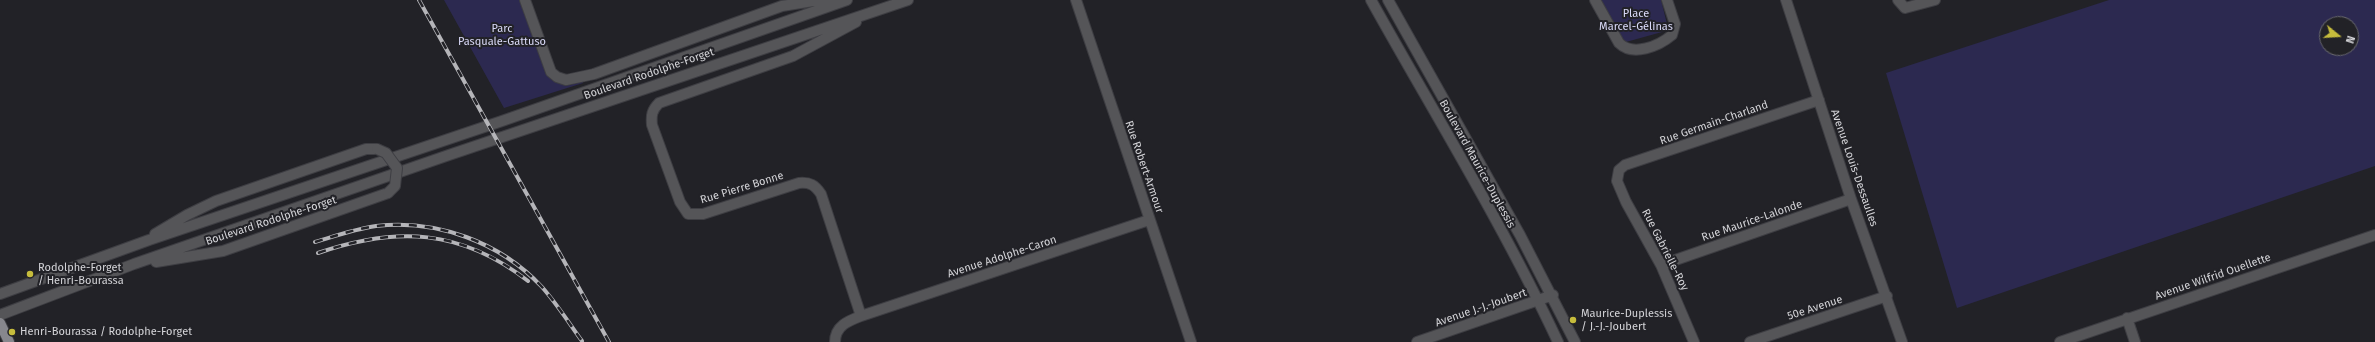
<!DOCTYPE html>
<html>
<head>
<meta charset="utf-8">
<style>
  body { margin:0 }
  #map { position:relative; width:2375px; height:342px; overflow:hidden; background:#222227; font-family:"Fira Sans",sans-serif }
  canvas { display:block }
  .north { position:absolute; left:2319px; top:16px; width:40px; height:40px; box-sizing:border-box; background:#222227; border:1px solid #69696e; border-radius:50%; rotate:108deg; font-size:11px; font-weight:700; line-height:16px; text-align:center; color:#d4d4d8 }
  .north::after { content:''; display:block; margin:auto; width:14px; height:18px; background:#c6bc3c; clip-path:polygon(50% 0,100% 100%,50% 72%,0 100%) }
</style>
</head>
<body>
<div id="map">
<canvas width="2375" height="342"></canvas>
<div class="north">N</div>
</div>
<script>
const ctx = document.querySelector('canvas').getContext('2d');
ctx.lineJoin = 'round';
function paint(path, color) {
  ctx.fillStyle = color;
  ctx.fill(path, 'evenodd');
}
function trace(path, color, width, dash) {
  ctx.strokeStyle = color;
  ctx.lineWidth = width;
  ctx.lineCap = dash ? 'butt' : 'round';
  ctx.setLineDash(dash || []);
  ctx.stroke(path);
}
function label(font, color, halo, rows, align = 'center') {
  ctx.font = font + ' "Fira Sans",sans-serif';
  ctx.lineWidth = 4;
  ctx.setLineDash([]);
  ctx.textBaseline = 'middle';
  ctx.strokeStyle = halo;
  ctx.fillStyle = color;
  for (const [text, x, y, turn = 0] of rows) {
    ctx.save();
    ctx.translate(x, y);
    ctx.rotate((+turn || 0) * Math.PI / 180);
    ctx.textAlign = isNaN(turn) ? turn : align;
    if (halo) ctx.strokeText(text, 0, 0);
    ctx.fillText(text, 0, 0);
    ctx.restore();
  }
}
const green = new Path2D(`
  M444 0H526L557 77 581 76 583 83 504 108Z
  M1601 0H1661L1668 28 1662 32 1626 42 1621 37Z
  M2109 0H2375V166L1957 308 1886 73ZM2327 24H2351V48H2327Z`);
const minor = new Path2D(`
  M525 0 551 72 557 77 566 80 594 74 782 6 813 1H836
  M1076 0 1191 342
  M1371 0C1434 113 1503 224 1558 342
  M1388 0 1520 235 1575 342
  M1595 0 1619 43C1633 57 1659 46 1672 35L1675 24 1667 0
  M1786 0 1851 199 1902 342
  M1898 0 1905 8 1935 0
  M155 234 187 215 216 201 366 149H377
  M156 262 223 251 388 193
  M1661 265 1851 199
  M0 294 149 240 502 121 847 0
  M0 315 134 264 446 156 908 0
  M861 316 1149 220
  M2127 318 2135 342
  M835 342C835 326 848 321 861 316L821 194C815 185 810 182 799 183L703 214H688L680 202 652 125C651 115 652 110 659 103L793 56 856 22
  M1417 342 1553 295
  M1694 342 1661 265 1626 202 1617 181 1619 170 1625 165 1819 100
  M1750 342 1887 296
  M2060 342 2375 235`);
const major = new Path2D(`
  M0 323 9 342`);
const rail = new Path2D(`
  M419 0 609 342
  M315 242C335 236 355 229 376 226 437 219 500 242 542 287 557 304 569 323 582 341
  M318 253C397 226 461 229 528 281`);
const minorBridge = new Path2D(`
  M377 149 386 153 397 168 395 186 388 193`);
const markers = [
  [30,274,4,"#c6bc3c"],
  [1573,320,4,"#c6bc3c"],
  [12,332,4,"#c6bc3c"]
];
const parkNames = [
  ["Place",1636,14],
  ["Marcel-Gélinas",1636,27],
  ["Parc",502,29],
  ["Pasquale-Gattuso",502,42]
];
const streetNames = [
  ["Boulevard Rodolphe-Forget",649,74,-19],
  ["Rue Germain-Charland",1714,123,-19],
  ["Boulevard Maurice-Duplessis",1477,164,61],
  ["Rue Robert-Armour",1144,167,71],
  ["Avenue Louis-Dessaulles",1854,168,71],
  ["Rue Pierre Bonne",742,188,-17],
  ["Boulevard Rodolphe-Forget",271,221,-18],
  ["Rue Maurice-Lalonde",1752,221,-19],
  ["Rue Gabrielle-Roy",1665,250,63],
  ["Avenue Adolphe-Caron",1002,257,-18],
  ["Avenue Wilfrid Ouellette",2213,277,-19],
  ["Avenue J.-J.-Joubert",1481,308,-19],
  ["50e Avenue",1815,308,-18]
];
const poiNames = [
  ["Rodolphe-Forget",38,268],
  ["/ Henri-Bourassa",38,281],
  ["Maurice-Duplessis",1581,314],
  ["/ J.-J.-Joubert",1581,327],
  ["Henri-Bourassa / Rodolphe-Forget",20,332]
];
paint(green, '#2c2950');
trace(minor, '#3e3e43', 12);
trace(major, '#3e3e43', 12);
trace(minor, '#555558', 10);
trace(major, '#87878d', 10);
trace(rail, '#b5b5b9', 4);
trace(rail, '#222227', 2.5, [8]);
trace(minorBridge, '#3e3e43', 12, []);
trace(minorBridge, '#555558', 10);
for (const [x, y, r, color] of markers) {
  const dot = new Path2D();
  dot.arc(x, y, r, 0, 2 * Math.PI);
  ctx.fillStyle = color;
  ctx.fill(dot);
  trace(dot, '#222227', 1.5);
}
label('11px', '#dadaf8', '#222227', parkNames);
label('11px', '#d4d4d8', '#222227', streetNames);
label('11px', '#d4d4d8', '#222227', poiNames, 'left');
</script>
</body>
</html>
